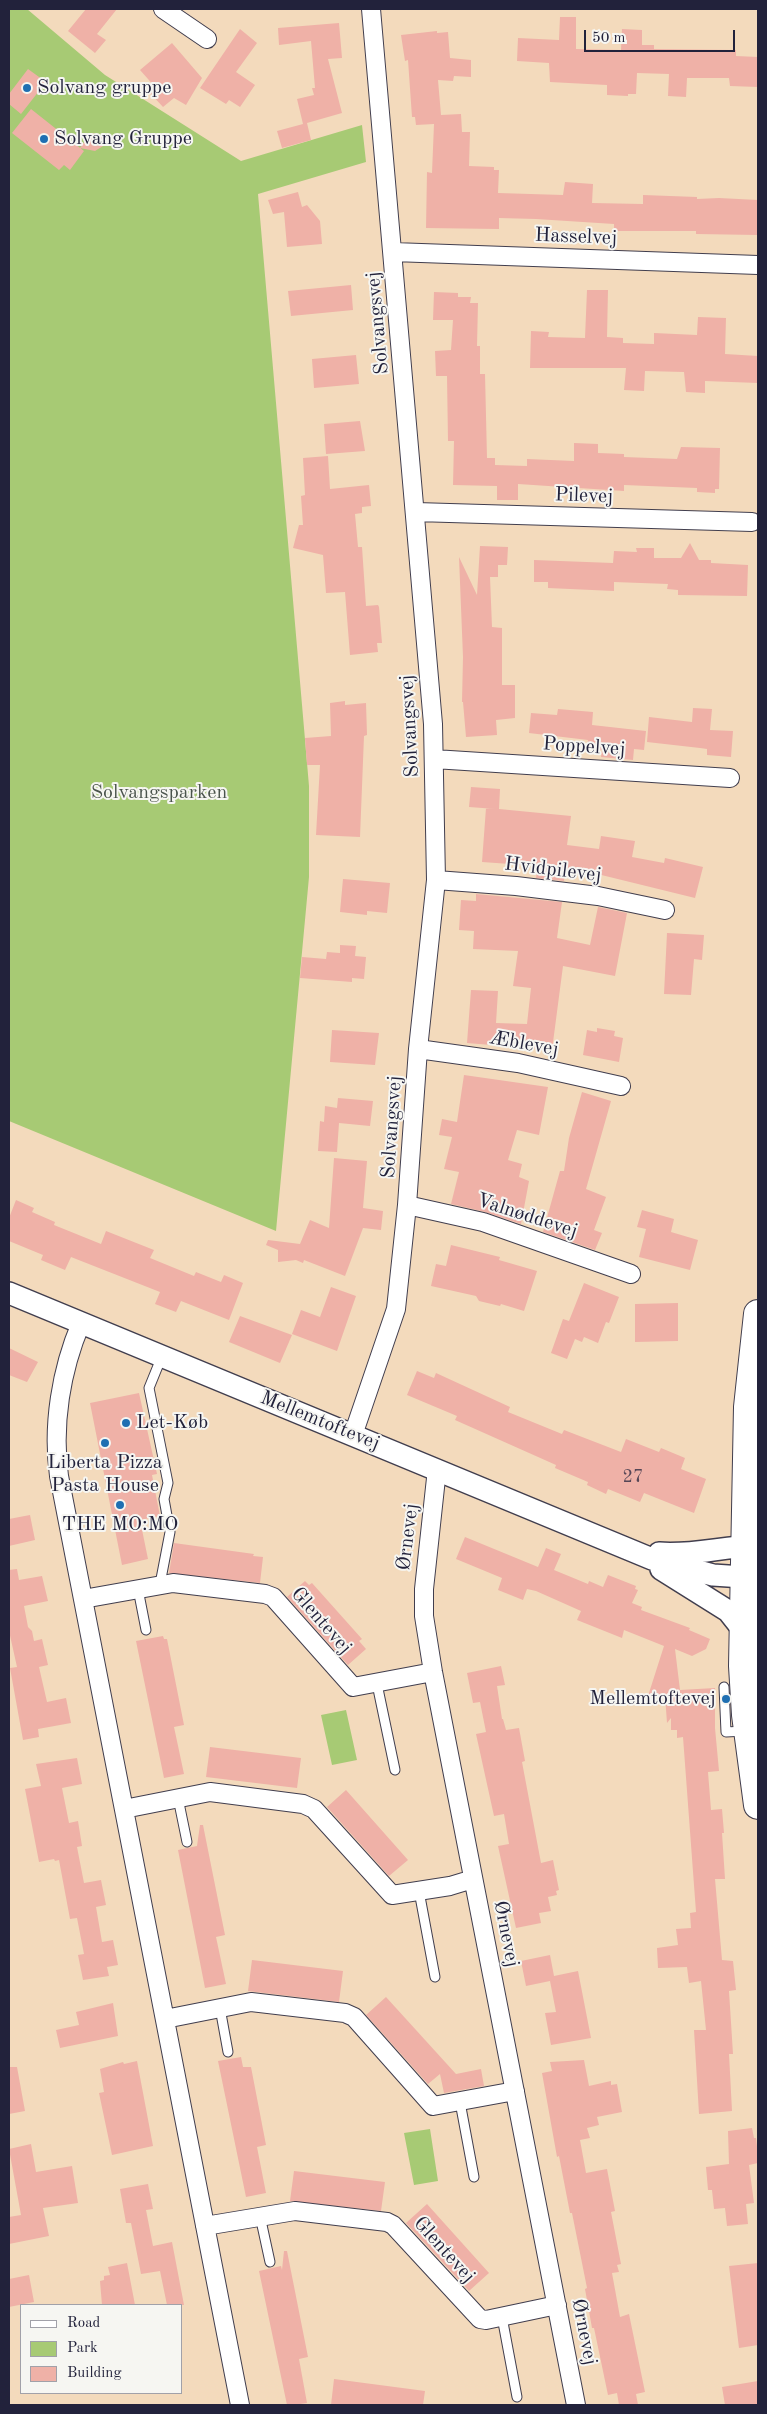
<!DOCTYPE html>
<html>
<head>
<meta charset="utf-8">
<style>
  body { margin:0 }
  #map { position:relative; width:767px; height:2414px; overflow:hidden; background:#f3dabc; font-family:"Old Standard TT",serif }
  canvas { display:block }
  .frame { position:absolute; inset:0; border:10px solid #22223b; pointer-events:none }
  .legend { position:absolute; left:20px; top:2304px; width:162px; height:90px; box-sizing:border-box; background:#f6f6f2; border:1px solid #a1a1a9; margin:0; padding:6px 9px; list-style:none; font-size:15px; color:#22223b }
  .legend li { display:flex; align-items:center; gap:10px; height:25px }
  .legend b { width:25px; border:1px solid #a1a1a9 }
  .scale { position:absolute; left:584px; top:30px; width:151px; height:22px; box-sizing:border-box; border:2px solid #22223b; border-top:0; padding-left:6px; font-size:15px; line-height:18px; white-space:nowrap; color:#22223b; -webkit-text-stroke:4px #f6f6f2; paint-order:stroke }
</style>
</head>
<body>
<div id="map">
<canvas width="767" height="2414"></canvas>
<div class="frame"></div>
<ul class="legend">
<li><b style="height:6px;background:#fff"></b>Road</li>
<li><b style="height:14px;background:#a7ca74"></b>Park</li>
<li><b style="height:14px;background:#efb1a7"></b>Building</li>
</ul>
<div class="scale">50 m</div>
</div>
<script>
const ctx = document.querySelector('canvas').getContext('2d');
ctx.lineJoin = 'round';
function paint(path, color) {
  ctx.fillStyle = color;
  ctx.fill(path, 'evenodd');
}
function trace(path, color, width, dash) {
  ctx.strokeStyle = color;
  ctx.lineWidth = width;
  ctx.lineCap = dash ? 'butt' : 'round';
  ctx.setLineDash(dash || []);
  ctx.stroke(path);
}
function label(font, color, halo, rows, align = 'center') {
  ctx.font = font + ' "Old Standard TT",serif';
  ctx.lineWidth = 4;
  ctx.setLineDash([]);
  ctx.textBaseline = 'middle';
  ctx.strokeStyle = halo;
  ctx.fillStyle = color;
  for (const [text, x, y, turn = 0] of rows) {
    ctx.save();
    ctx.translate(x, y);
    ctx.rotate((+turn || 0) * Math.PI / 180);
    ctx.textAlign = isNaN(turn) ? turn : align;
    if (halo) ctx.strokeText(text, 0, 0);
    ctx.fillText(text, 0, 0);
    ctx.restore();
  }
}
const green = new Path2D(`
  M9 9H27L105 75 241 161 362 125 366 162 258 194 309 786V877L276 1231 9 1121Z
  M346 1710 357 1760 332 1765 321 1715Z
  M430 2129 438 2181 414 2185 404 2133Z`);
const building = new Path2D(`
  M86 9H117L97 34 106 40 95 53 68 31Z
  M560 17H576V49L621 50 622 29 642 30V45H654V49L736 50V56L758 57V87L730 86 729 78H687L686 97 668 96 669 74 637 73 636 94H628V96L607 95V85L550 82 549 63 517 61 518 38 559 40Z
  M339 23 342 58 328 59 342 113 307 123 311 140 282 148 277 131 303 124 297 99 314 95 312 88H315L311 41 279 45 278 28Z
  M240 29 257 43 236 72 255 85 240 107 229 100 226 104 200 88Z
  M437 31V33L448 32 450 58 471 60V77L454 76 453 81 438 80 441 115 461 114 462 132H470L469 166 494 167V170H499L498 193 563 195 565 182 593 184 592 203 643 204V195L697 197V199L719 198 758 200V235L696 234V231H618L614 230V224L536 219 499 218V229L426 228 427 172 432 173 434 124 416 125 415 117H412L408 60 405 61 401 35Z
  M172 43 202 78 186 105 174 98 163 107 150 93 156 88 140 70Z
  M28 69 46 82 21 114 9 104V94Z
  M31 109 84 151 70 170 64 165 59 170 12 133Z
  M93 133 102 137 103 146 95 151 80 148 89 135Z
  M298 192 302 207 307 205 320 221 322 244 287 247 284 212 273 214 268 200Z
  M351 285 353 310 291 316 288 291Z
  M587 290H608L607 337 623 338V343L654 344V333L697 335 698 317 726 318 725 354 758 356V383L705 381V393L686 392 684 372 645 371 644 391 624 390 626 368H530L531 331 549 332 548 337 585 338Z
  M434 292 458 293V297H471L470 303H478L477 346H480V374H485L487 458H495V465L527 466V459L574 461V443L598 444V453L624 454V457L677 459 681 447 720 448 719 489H715V493L697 492V488L624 485V491L518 484V500H497V486L453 485 454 441H448L447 376H436L435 351 451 350 453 320H433Z
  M356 355 359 384 314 388 312 359Z
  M360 421 365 451 326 454 324 424Z
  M328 456 330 489 369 485 371 506 362 507V513L355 514 358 547H362L366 606 378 605 379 607 382 643H377L378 652 350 655 345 592 326 593 323 555 293 548 299 525H303L301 496 305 495 303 458Z
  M690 543 699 560H711V563L748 565 747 596 678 595V590L667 589 668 584 614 582V591L548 588V582H534V560L613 563 614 551 637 552 636 548H654V558H681Z
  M480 546 508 547 507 565H498V577H490L492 627 502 628V685H515V718L496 720 497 735 466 737 463 702H462L463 657 459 557 477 595Z
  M345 701V705L366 703 367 735 364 736 360 837 316 835 320 765H307L305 738 331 736 330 703Z
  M693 708 712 709 710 730 733 731 731 757 707 755V749L700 748 647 742 649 717 692 722Z
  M558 709 593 712 592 725 646 731 644 750 634 749 633 760 601 757 602 750 587 749 588 740 529 733 531 713 557 715Z
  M471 787 500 789 499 809 571 816 567 845 599 849 601 836 635 841 632 857 664 863 665 858 703 867 695 898 577 869V871L565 870 564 881 536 878 538 866 482 862 486 808 496 809 469 807Z
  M343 879 390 883 387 913 367 911V915L340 912Z
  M476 894 562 902 557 938 590 945 598 907 627 913 615 976 563 966 552 1050 467 1043 471 990 498 991 496 1023 527 1024 531 988 513 986 518 951 473 949 474 931 459 930 461 900 476 901Z
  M667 933 704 935 702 960 694 959 691 995 664 994Z
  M340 945 356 946 355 956 366 957 364 979 352 978V982L300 978 302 957 326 959 327 952 340 953Z
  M597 1028 615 1031 614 1036 623 1038 619 1062 583 1055 587 1030 597 1032Z
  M332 1030 379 1033 375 1065 330 1062Z
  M464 1075 548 1087 539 1135 517 1130 508 1160 522 1164 519 1177 529 1181 521 1224 485 1212 451 1204 459 1172 444 1169 452 1137 439 1135 442 1119 457 1122Z
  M582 1092 611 1101 586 1189 606 1197 594 1230 602 1233 595 1250 543 1232 560 1171H564L569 1138Z
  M338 1098 373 1101 370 1126 339 1123 337 1152 318 1151 320 1121 324 1122 325 1106 337 1108Z
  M334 1158 367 1161 363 1208 383 1211 381 1230 363 1228 345 1276 304 1260 303 1263 296 1260 278 1262V1250L266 1245 268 1240 300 1244 310 1220 329 1228Z
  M16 1200 34 1208 32 1212 55 1222 54 1225 101 1244 106 1231 154 1250 150 1258 194 1276 196 1272 221 1282 224 1275 243 1283 229 1320 181 1301 176 1312 155 1304 160 1292 71 1257 65 1270 41 1260 43 1255 9 1241V1218Z
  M642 1210 674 1219 671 1232 698 1240 690 1270 639 1257 646 1229 637 1227Z
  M451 1245 500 1257 499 1260 537 1271 524 1311 501 1304 500 1306 479 1301 476 1296 431 1286 436 1264 446 1266Z
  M584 1283 619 1297 609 1323 606 1322 598 1343 584 1337 582 1342 575 1339 567 1359 551 1353 563 1319 569 1321Z
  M331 1287 356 1296 337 1351 292 1334 301 1310 320 1317Z
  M678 1303V1341L635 1342V1304Z
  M240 1316 292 1335 280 1363 229 1342Z
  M9 1348 38 1362 27 1382 9 1375Z
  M417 1371 434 1378 436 1373 510 1407 508 1412 562 1434 564 1430 621 1452 626 1439 659 1452 661 1448 685 1458 681 1469 706 1479 694 1513 644 1493 640 1502 608 1489 606 1494 587 1485 588 1482 555 1468 556 1465 455 1420 457 1416 407 1395Z
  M139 1393 157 1474 152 1475 160 1516 140 1520 148 1559 122 1565 90 1403Z
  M30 1515 35 1540 9 1546V1519Z
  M465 1537 538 1567 546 1548 561 1554 554 1570 588 1584 589 1581 603 1587 608 1575 636 1586 635 1589 638 1590 632 1603 642 1607 641 1610 690 1628 689 1630 710 1639 706 1649 692 1656 675 1649 680 1690 715 1688V1728L719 1771 708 1772 711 1810 722 1809 724 1833H722L725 1879H715L722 1960 733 1961 736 1990 729 1991 733 2054H729L732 2111 699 2114 694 2030H706L701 1981 689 1983 687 1967 658 1968 657 1948 678 1945 676 1929 691 1928 690 1913 696 1912 683 1737 677 1738V1730H671V1718L667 1723 665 1695 648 1696 664 1646 624 1630 622 1638 577 1620 581 1611 536 1591 527 1589 523 1600 498 1590 502 1578 456 1559Z
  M174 1543 254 1554 253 1556 263 1557 260 1583 169 1573Z
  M17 1569 19 1580 42 1576 48 1601 24 1606 28 1627 32 1631 34 1641 42 1639 48 1665 39 1667 47 1702 66 1698 71 1723 38 1729 39 1737 23 1740 10 1668 17 1667 9 1631V1570Z
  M305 1581 309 1585 312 1583 362 1639 359 1641 366 1649 348 1665 287 1597Z
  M163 1636 164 1639H167L184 1725 174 1727 184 1774 164 1778 136 1641Z
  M501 1666 505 1685 497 1686 502 1719H503L506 1730 519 1728 525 1761 522 1762 541 1863 553 1860 559 1890 556 1891 557 1895 548 1897 551 1911 539 1913 541 1923 516 1928 498 1846 509 1844 504 1814 494 1816 476 1734 486 1732 480 1702 473 1703 467 1673Z
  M210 1747 301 1758 297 1788 206 1777Z
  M77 1758 82 1784 62 1788 69 1823 78 1821 82 1846 77 1847 84 1883 101 1880 106 1905 96 1907 102 1942 113 1940 118 1965 107 1967 109 1976 83 1980 78 1955 84 1954 77 1918 70 1919 59 1860 55 1861 54 1859 39 1862 25 1789 41 1786 36 1764Z
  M346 1790 408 1860 389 1876 327 1807Z
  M200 1825H203L225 1935 216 1937 226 1984 205 1988 178 1850 197 1846Z
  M550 1955 554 1976 578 1971 591 2038 551 2045 545 2013 556 2012 550 1981 526 1986 521 1961Z
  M252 1960 343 1971 339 2002 248 1991Z
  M386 1997 456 2074 481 2069 484 2086 444 2093 440 2074 428 2084 366 2015Z
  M113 2003 118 2036 60 2048 56 2030 79 2025 76 2012Z
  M241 2057 243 2067H251L266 2145 257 2147 266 2193 246 2197 218 2061Z
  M584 2060 589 2086 611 2081V2085L617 2084 622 2112 597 2117 599 2125 587 2128 590 2138 580 2140 586 2173 607 2169 615 2211 611 2212 621 2264 617 2265 619 2272 612 2273 620 2317 629 2314 645 2392 636 2394 638 2405H619L617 2393 608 2395 594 2328H592L585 2289 587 2288 572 2213H570L559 2156 557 2157 542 2073 552 2071 550 2062Z
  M137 2061 153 2146 112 2155 99 2093 104 2092 100 2069 123 2062 124 2064Z
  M9 2067H17L25 2111 9 2114Z
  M752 2128 754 2138H756L758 2155V2163L749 2165 754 2203 746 2204 748 2224 727 2226 725 2208 714 2209 712 2190H708L706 2167 729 2164 728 2131Z
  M31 2144 36 2172 72 2166 78 2203 43 2208 49 2236 9 2244V2217L21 2215 9 2149Z
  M294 2171 385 2182 381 2211 290 2201Z
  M148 2184 153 2209 146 2210 153 2246 172 2242 184 2305H167L160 2271 141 2274 131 2223H126L120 2189Z
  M427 2204 489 2273 469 2291 406 2223Z
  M284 2251H287L308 2357 299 2359 307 2403 294 2405H287L259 2271 281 2266 282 2270Z
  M127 2263 135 2305H102L100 2281 104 2280V2276L110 2275 108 2267Z
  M758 2263V2345L739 2348 729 2266Z
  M29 2275 34 2302 9 2307V2279Z
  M334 2379 425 2391 423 2405H331Z
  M758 2381V2405H725L722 2387Z`);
const service = new Path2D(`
  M160 1584 170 1532 164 1499 168 1483 149 1388 162 1356
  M138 1589 146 1630
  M377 1684 395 1770
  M724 1687 726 1732 745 1731
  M178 1798 187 1842
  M419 1891 435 1977
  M220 2008 228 2052
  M460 2102 474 2177
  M260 2216 270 2262
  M502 2317 517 2397`);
const minor = new Path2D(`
  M163 9 207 39
  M393 252 758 265
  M416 512 752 522
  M434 759 730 778
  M436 880 516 886 598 896 665 910
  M418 1049 518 1063 621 1086
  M407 1205 483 1222 631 1274
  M81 1323C61 1370 52 1425 59 1476L240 2405
  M353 1435 396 1309 407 1205 418 1049 436 880 433 724 371 9
  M437 1469 424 1589V1616L433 1672 576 2405
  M83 1599 173 1583 265 1594 273 1597 353 1687 433 1672
  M124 1809 210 1792 303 1804 314 1809 392 1895 450 1886 473 1879
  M165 2019 251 2002 345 2013 354 2017 433 2106 515 2091
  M205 2226 295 2211 387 2222 393 2225 480 2319 486 2320 557 2305`);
const tertiary = new Path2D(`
  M9 1293 652 1559 713 1575 758 1578
  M659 1553C693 1556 724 1546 758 1546
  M661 1569 728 1611 743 1630`);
const primary = new Path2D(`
  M758 1314 748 1407 743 1666 746 1715 758 1805`);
const markers = [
  [27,88,5,"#1f6fb2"],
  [44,139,5,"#1f6fb2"],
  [126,1423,5,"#1f6fb2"],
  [105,1443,5,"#1f6fb2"],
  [120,1505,5,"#1f6fb2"],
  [726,1699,5,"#1f6fb2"]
];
const numberNames = [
  ["27",633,1477]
];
const poiNames = [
  ["Solvang gruppe",37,88],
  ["Solvang Gruppe",54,139],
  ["Let-Køb",136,1423],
  ["Liberta Pizza",105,1463,"center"],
  ["Pasta House",105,1486,"center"],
  ["THE MO:MO",120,1525,"center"],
  ["Mellemtoftevej",716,1699,"right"]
];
const streetNames = [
  ["Hasselvej",576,237,2],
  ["Solvangsvej",378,323,-95],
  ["Pilevej",584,496,2],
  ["Solvangsvej",410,726,-93],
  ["Poppelvej",584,747,4],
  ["Hvidpilevej",553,870,7],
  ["Æblevej",524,1044,10],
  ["Solvangsvej",392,1127,-86],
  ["Valnøddevej",527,1216,18],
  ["Mellemtoftevej",320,1421,22],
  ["Ørnevej",408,1537,-83],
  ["Glentevej",321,1621,49],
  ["Ørnevej",506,1934,79],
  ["Glentevej",444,2250,48],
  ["Ørnevej",584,2332,79]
];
const parkNames = [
  ["Solvangsparken",159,793]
];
paint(green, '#a7ca74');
paint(building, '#efb1a7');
trace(service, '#413e4e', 11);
trace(minor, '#413e4e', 20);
trace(tertiary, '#413e4e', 24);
trace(primary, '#413e4e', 30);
trace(service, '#fff', 9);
trace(minor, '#fff', 18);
trace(tertiary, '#fff', 21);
trace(primary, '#fff', 28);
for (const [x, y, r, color] of markers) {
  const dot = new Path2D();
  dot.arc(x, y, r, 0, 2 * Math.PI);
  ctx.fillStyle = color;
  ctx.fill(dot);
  trace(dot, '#f6f6f2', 2);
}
label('18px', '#554656', null, numberNames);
label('20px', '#22223b', '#f6f6f2', poiNames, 'left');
label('20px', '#22223b', '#f6f6f2', streetNames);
label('20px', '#4a544c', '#f6f6f2', parkNames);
</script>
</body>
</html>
